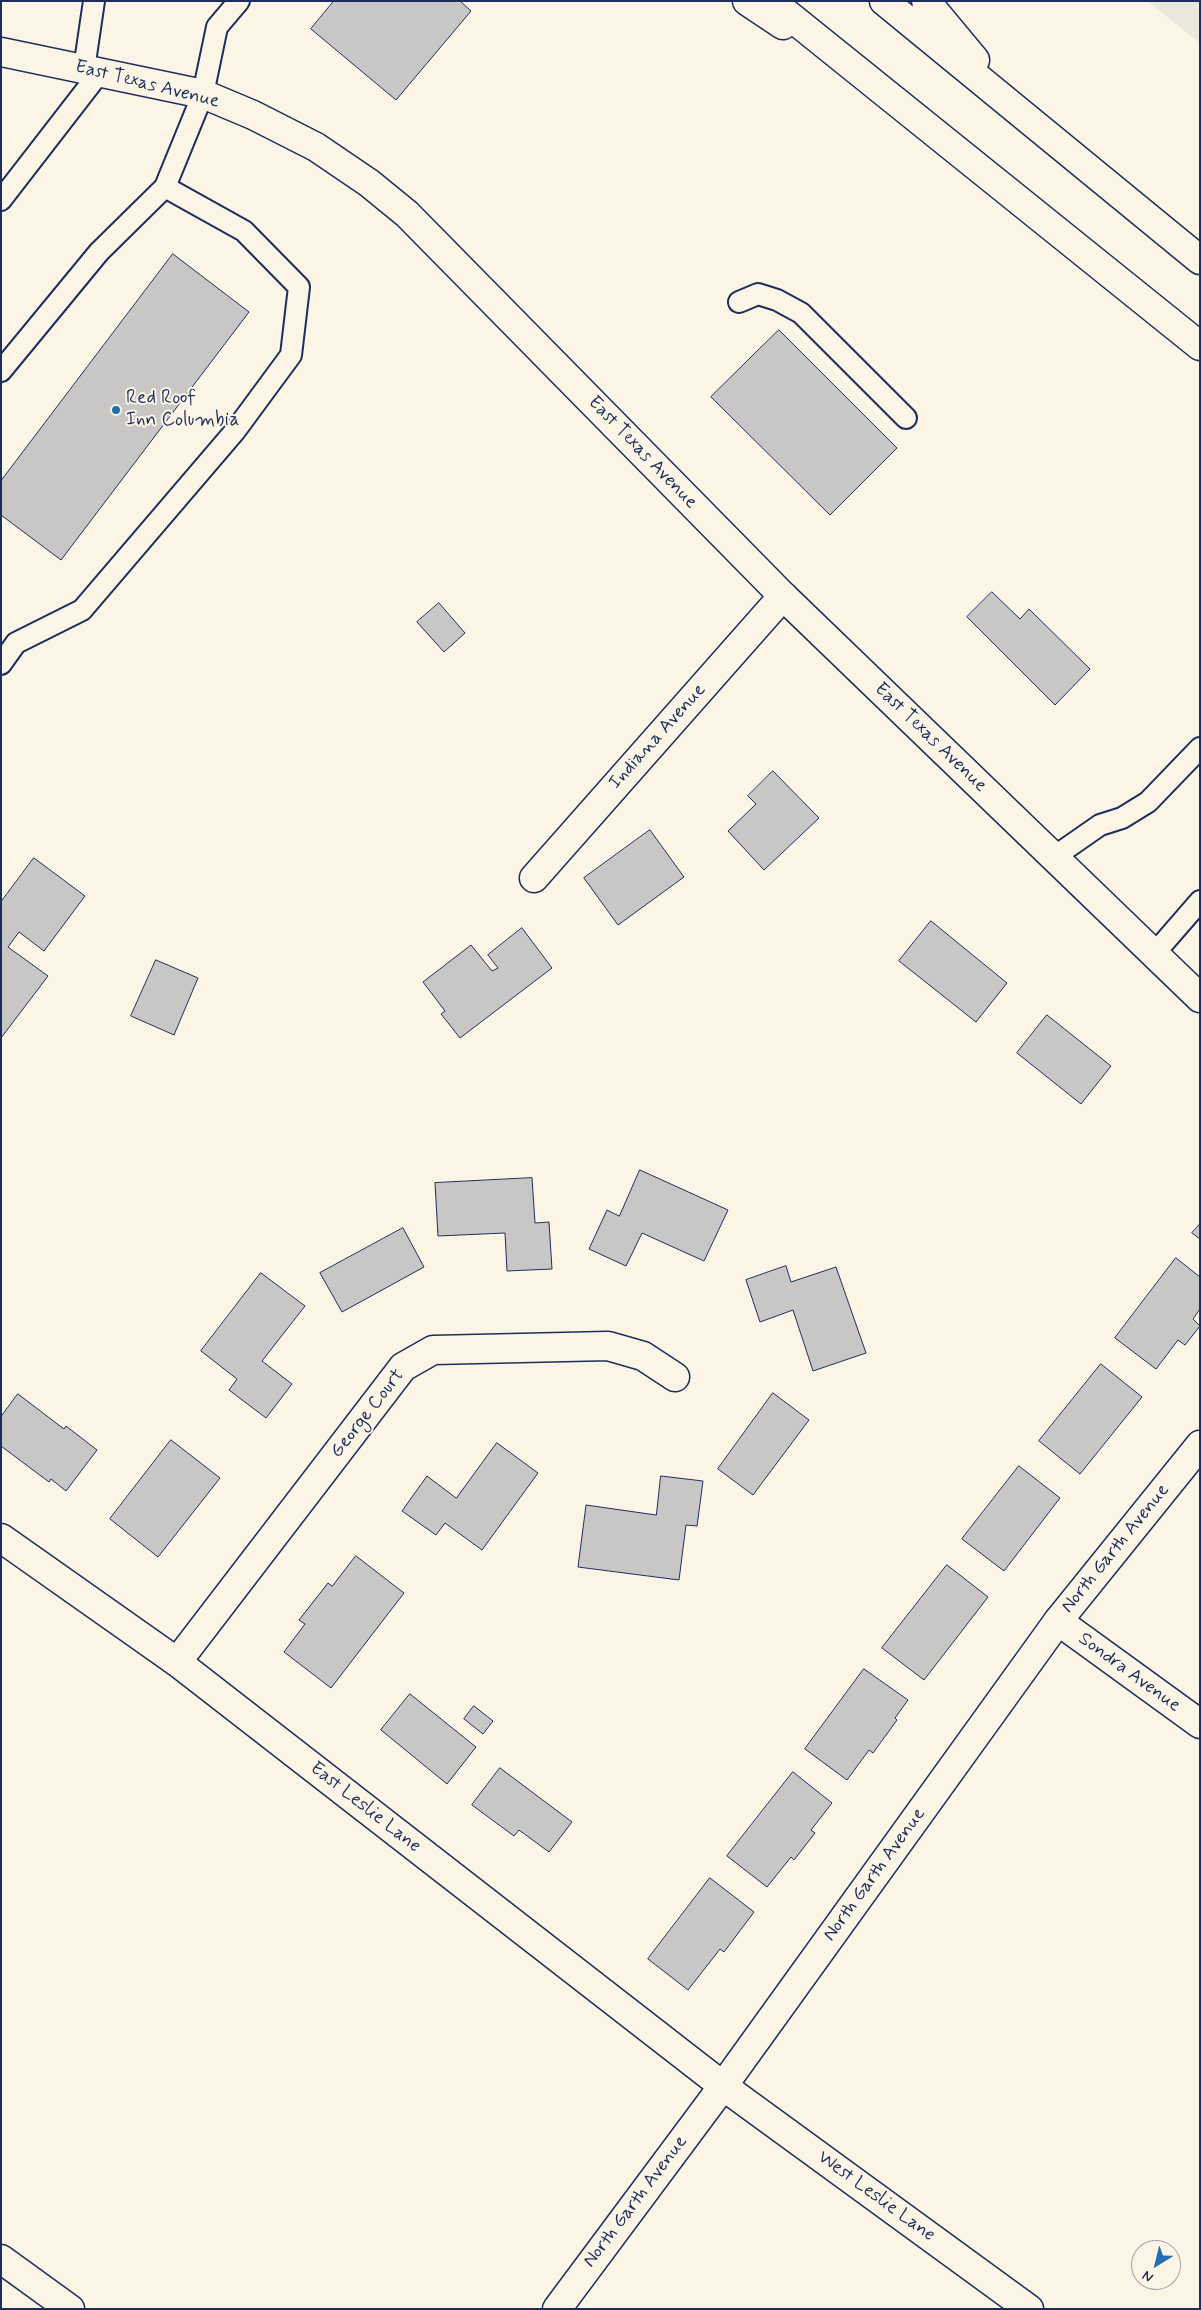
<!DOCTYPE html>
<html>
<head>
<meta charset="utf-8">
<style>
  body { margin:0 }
  #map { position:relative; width:1201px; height:2310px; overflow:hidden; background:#fcf5e5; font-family:Mynerve,sans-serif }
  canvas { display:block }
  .frame { position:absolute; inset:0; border:2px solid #1b2f5e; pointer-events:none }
  .north { position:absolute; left:1131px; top:2240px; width:50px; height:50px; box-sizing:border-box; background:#fcf5e5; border:1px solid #a2a6af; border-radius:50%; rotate:216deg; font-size:14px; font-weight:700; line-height:20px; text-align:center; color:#1b2f5e }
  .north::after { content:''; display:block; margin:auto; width:18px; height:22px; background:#1f6fb2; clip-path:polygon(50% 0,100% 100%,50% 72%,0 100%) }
</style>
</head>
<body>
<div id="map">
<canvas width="1201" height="2310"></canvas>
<div class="frame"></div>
<div class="north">N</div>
</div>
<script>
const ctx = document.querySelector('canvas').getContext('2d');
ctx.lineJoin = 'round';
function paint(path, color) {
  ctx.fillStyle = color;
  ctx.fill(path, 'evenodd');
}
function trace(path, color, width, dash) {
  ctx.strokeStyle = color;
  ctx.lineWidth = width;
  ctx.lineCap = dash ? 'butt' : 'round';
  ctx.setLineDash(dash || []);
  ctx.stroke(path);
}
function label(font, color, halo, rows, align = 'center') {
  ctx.font = font + ' Mynerve,sans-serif';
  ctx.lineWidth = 4;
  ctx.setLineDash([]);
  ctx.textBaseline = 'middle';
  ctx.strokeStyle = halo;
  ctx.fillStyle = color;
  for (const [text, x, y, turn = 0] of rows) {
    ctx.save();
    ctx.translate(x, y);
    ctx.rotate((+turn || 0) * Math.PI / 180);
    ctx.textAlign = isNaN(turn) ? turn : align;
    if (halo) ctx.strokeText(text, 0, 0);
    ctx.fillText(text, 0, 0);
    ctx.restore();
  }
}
const built = new Path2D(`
  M1147 1H1200V43Z`);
const building = new Path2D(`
  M334 1H460L471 11 396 100 311 29Z
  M173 254 249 312 61 560 1 515V481Z
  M779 330 897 448 830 515 711 397Z
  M992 592 1020 619 1029 609 1090 669 1055 705 967 617Z
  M439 603 465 633 444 652 417 622Z
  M773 771 819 818 764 870 728 831 756 804 748 796Z
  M650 830 684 877 618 925 584 878Z
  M34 858 85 896 44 951 19 932 8 947 48 976 1 1038V902Z
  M931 921 1007 983 976 1022 899 961Z
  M522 928 552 968 460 1038 441 1014 445 1011 423 982 471 945 492 971 498 968 488 955Z
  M156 960 198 978 174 1035 131 1016Z
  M1047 1015 1111 1066 1081 1104 1017 1053Z
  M640 1170 728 1210 704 1261 642 1233 626 1266 589 1249 607 1210 619 1216Z
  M532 1178 535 1223 549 1222 552 1269 507 1271 505 1233 438 1236 435 1183Z
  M1200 1224V1239L1192 1233Z
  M403 1228 424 1267 342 1312 320 1273Z
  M1176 1258 1200 1277V1309L1193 1319 1200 1326 1185 1345 1178 1340 1156 1369 1115 1338Z
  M786 1266 791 1282 836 1267 866 1353 813 1371 793 1310 760 1322 746 1280Z
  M261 1273 305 1306 262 1361 292 1384 266 1418 229 1390 237 1379 201 1351Z
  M1101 1364 1142 1397 1080 1474 1039 1441Z
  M773 1393 809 1420 753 1495 718 1469Z
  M18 1394 64 1429 66 1426 97 1450 66 1491 51 1479 49 1482 1 1446V1417Z
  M171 1440 220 1478 158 1557 110 1519Z
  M497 1443 538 1473 482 1550 445 1523 436 1535 402 1511 427 1476 456 1498Z
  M1019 1466 1060 1498 1004 1571 962 1539Z
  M661 1476 703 1481 697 1526 686 1525 679 1580 578 1567 586 1505 656 1515Z
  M356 1556 404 1593 331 1688 284 1652 305 1624 299 1620 328 1583 332 1586Z
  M947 1565 988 1597 924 1680 882 1648Z
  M864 1669 908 1700 895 1718 897 1720 873 1753 869 1750 847 1780 805 1749Z
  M410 1694 476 1747 447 1784 381 1730Z
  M474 1706 493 1721 483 1734 464 1719Z
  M500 1768 572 1822 549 1852 519 1830 514 1836 472 1805Z
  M793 1772 832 1803 811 1830 815 1833 794 1860 791 1857 767 1887 727 1856Z
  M710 1878 754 1912 724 1952 720 1949 688 1990 648 1959Z`);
const lane = new Path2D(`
  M84 69 94 1
  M1 200 100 72
  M739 302 758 294 777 300 801 313 906 418
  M1 371 99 252 165 187 203 94 217 27 239 1
  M1 664 16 643 82 610 235 431 291 355 299 287 244 231 165 187
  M1054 857 1100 825 1122 818 1148 802 1200 748
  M1154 954 1200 901`);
const street = new Path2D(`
  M534 878 783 596
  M1058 1621 1200 1724
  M177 1662 403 1367 433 1350 608 1346 643 1356 675 1377
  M723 2086 1029 2309
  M1 2259 70 2309`);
const secondary = new Path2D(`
  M1 52 203 94 253 115 316 147 369 183 407 214 783 596 1200 998
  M1 1538 177 1662 723 2086
  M557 2309 723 2086 1058 1621 1200 1445`);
const highway = new Path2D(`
  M747 1 783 25
  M771 1 1200 346
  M884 1 1200 260
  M926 1 975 60`);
const markers = [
  [116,410,5,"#1f6fb2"]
];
const streetNames = [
  ["East Texas Avenue",147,85,14],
  ["East Texas Avenue",642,453,46],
  ["Indiana Avenue",658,737,-48],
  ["East Texas Avenue",930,738,44],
  ["George Court",368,1414,-52],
  ["North Garth Avenue",1116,1549,-51],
  ["Sondra Avenue",1129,1673,36],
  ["East Leslie Lane",365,1808,38],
  ["North Garth Avenue",875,1875,-54],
  ["West Leslie Lane",876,2197,36],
  ["North Garth Avenue",636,2202,-53]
];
const poiNames = [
  ["Red Roof",126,399],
  ["Inn Columbia",126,421]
];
paint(built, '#ece7dc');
paint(building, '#c8c7c6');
trace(building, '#1b2f5e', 1);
trace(lane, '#1b2f5e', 24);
trace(street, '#1b2f5e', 31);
trace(secondary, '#1b2f5e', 31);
trace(highway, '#1b2f5e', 31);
trace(lane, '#fcf5e5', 20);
trace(street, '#fcf5e5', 28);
trace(secondary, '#fcf5e5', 28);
trace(highway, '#fcf5e5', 28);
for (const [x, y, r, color] of markers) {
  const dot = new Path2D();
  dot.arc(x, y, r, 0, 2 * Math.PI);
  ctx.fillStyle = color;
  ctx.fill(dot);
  trace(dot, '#fcf5e5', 2);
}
label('19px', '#1b2f5e', '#fcf5e5', streetNames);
label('19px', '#1b2f5e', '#fcf5e5', poiNames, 'left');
</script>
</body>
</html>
